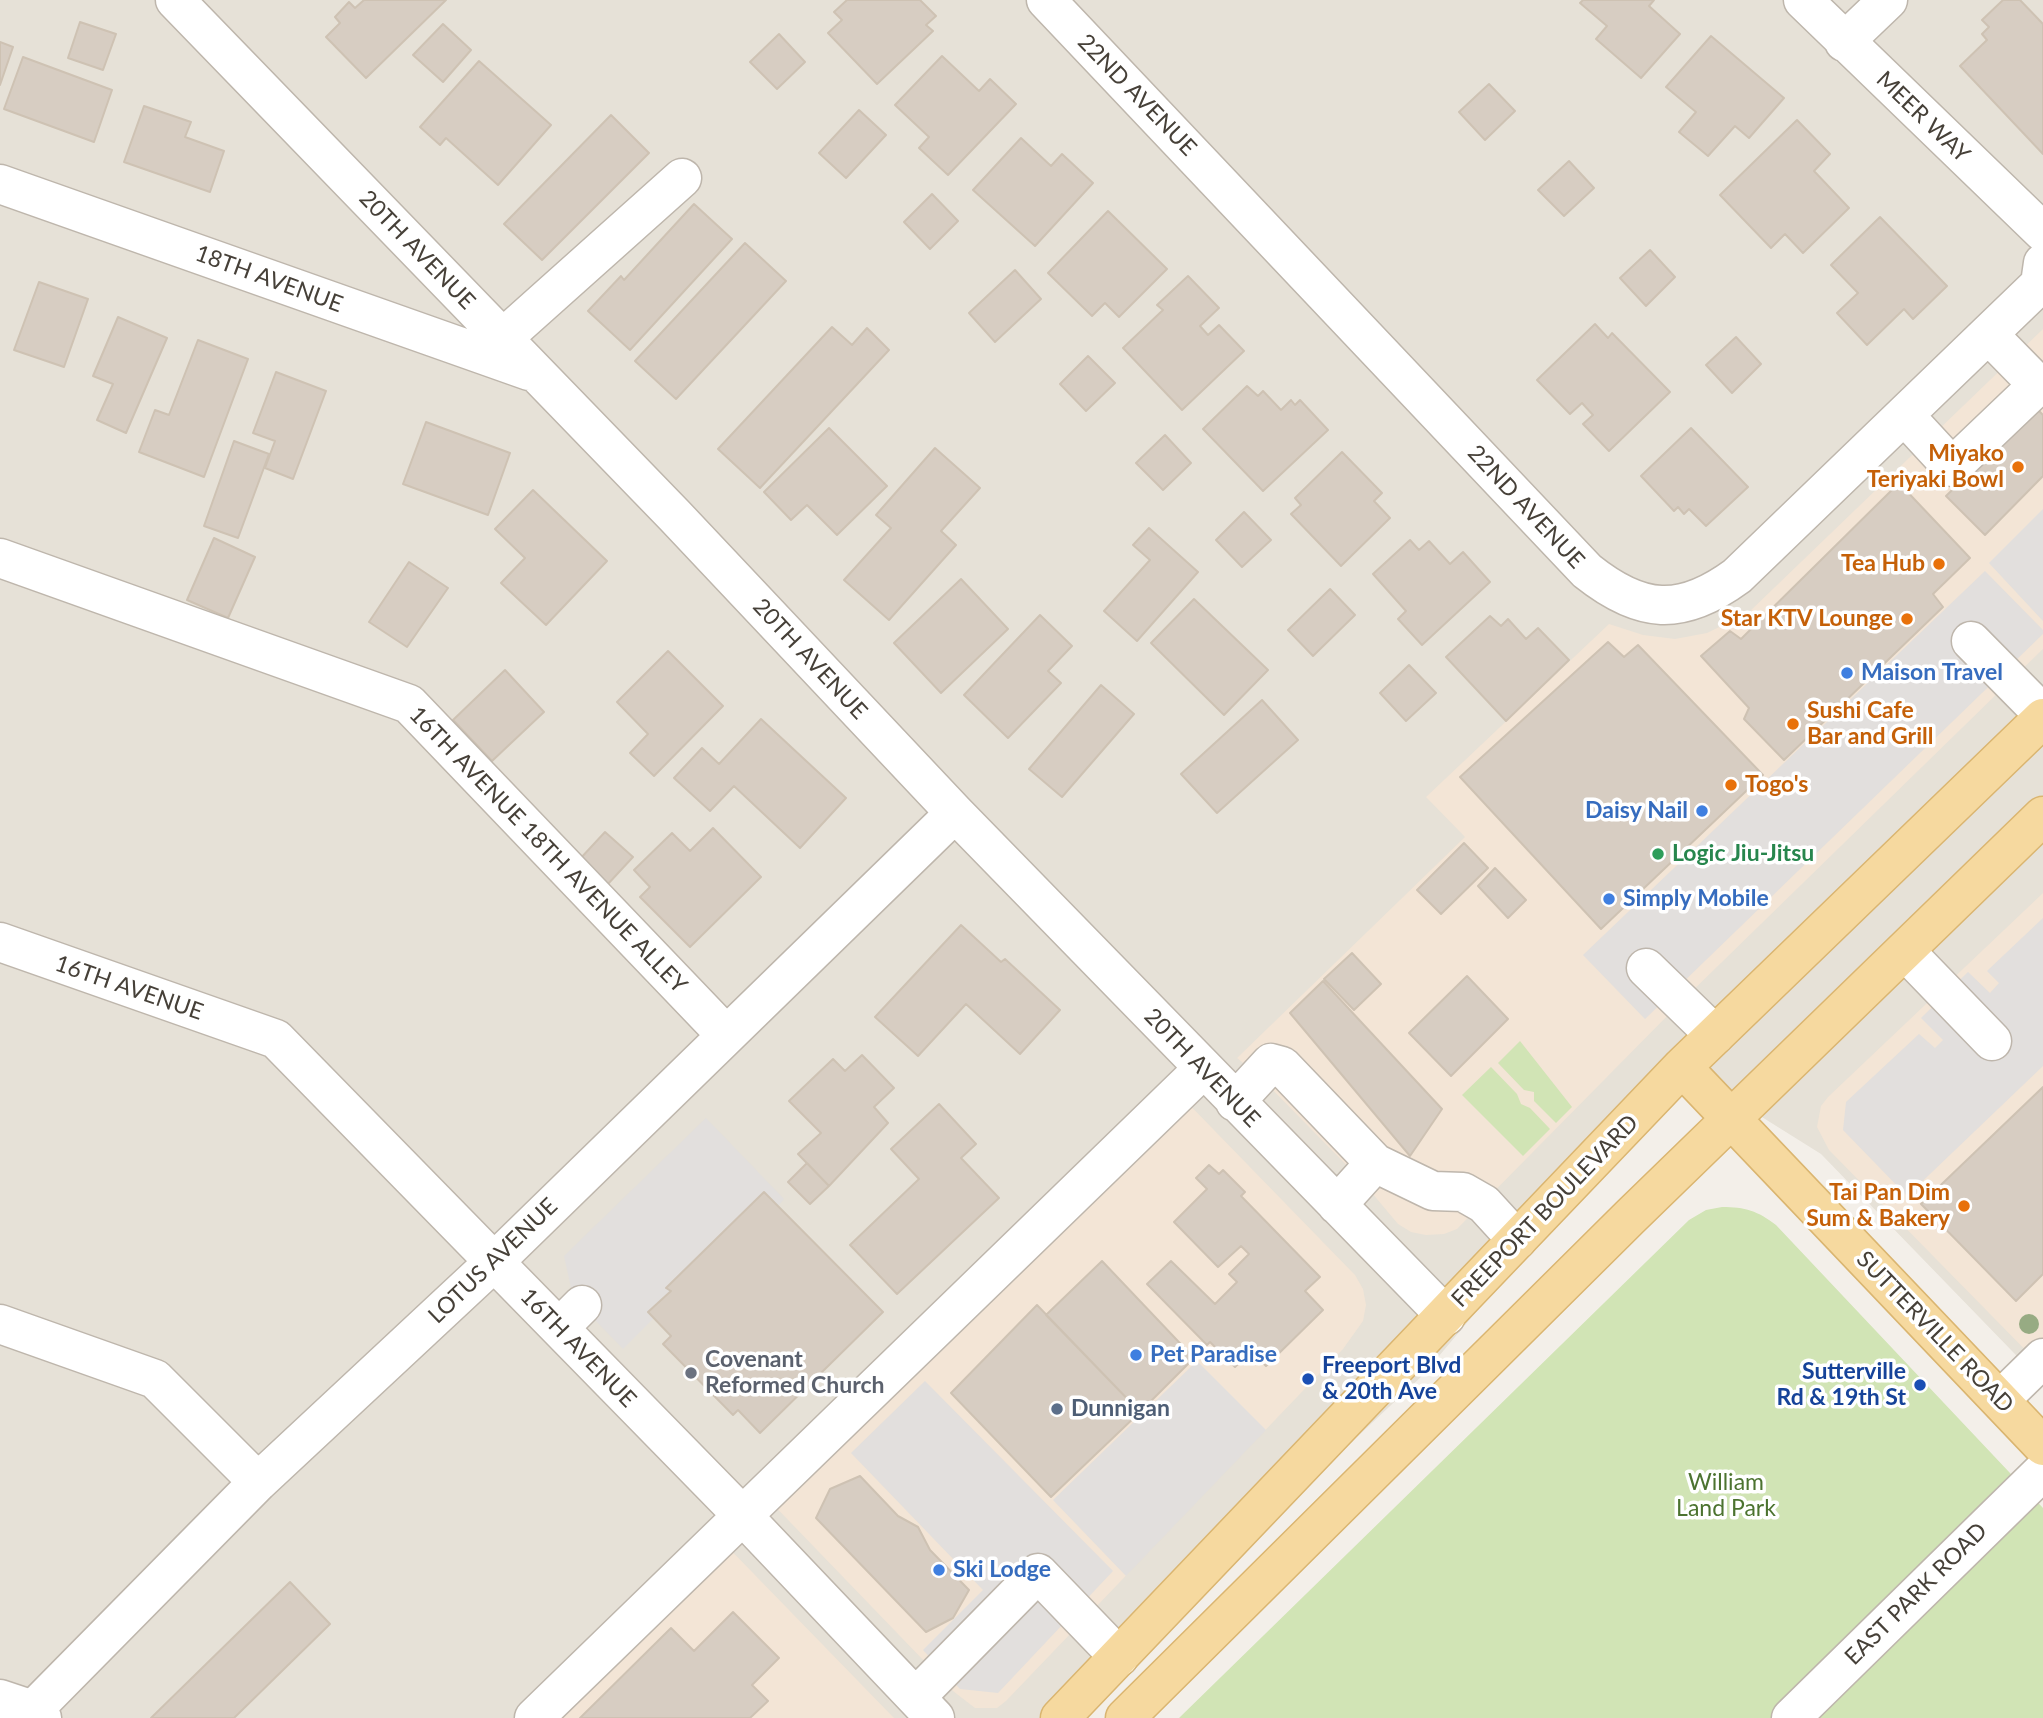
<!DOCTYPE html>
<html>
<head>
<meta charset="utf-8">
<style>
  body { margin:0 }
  canvas { display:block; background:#f3efe9 }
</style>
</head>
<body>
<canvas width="2043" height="1718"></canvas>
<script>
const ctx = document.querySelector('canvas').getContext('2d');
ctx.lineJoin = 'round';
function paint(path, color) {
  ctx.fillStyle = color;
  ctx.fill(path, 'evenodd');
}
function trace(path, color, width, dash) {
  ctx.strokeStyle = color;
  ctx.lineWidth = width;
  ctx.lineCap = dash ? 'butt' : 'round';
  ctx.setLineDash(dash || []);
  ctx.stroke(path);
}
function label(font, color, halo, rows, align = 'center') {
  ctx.font = font + ' Lato,sans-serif';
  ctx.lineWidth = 7;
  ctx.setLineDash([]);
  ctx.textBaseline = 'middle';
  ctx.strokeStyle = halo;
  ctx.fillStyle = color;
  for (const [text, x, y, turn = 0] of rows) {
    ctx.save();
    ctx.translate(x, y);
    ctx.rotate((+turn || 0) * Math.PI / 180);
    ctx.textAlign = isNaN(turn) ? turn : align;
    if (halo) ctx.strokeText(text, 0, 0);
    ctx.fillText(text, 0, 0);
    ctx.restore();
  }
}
const residential = new Path2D(`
  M0 0H2043V1383L1821 1154 1682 1067 1423 1375 1058 1718H0Z`);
const commercial = new Path2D(`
  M2043 329V649L1681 1002 1457 1229 1444 1234 1426 1235 1411 1232 1398 1224 1361 1180 1259 1076 1237 1058 1465 837 1426 797 1609 624 1643 635 1675 639 1707 633 1748 613Z
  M2043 893V1368L1829 1150 1817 1127 1821 1106 1828 1097Z
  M1178 1093 1355 1275 1363 1289 1366 1305 1363 1321 1343 1349 1006 1701 997 1708H975L953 1691 763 1494Z
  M719 1538 894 1718H534Z`);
const green = new Path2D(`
  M1520 1041 1572 1107 1556 1123 1534 1101V1092L1524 1090 1498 1063Z
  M1491 1067 1517 1094 1521 1104 1530 1108 1550 1129 1523 1156 1462 1095Z
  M1722 1207C1745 1207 1758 1211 1776 1225L2043 1508V1718H1179L1689 1220 1706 1210Z`);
const parking = new Path2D(`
  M2043 509V621L1989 563Z
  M1985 571 2043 630V634L1645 1019 1583 955Z
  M2043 918V1066L1907 1196 1843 1130 1846 1102 1919 1034 1935 1048 1943 1040 1921 1018 1968 972 1990 993 1999 983 1987 971Z
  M706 1118 784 1199 778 1206 764 1192 667 1287 671 1291 649 1312 654 1318 623 1349 573 1297 564 1256Z
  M1197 1361 1266 1430 1126 1576 1053 1500Z
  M925 1381 1113 1571 998 1693 960 1689 923 1650 983 1590 851 1453Z`);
const building = new Path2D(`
  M364 0H446L366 78 326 37 340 23 335 17 349 2 355 8Z
  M847 0H920L936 16 926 25 933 31 877 84 828 33 842 20 834 12Z
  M1583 0H1654L1649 6 1680 34 1641 78 1596 39 1607 26 1580 3Z
  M2003 0H2020L2043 24V154L1960 66 1987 40 1982 34 1989 27 1982 20Z
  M80 22 116 34 103 70 68 58Z
  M443 24 471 50 443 82 413 55Z
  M779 34 805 62 777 89 750 62Z
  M1711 36 1784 98 1749 138 1735 126 1708 156 1679 132 1696 112 1666 87Z
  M0 42 13 47 0 85Z
  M942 56 979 91 990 79 1016 104 948 175 919 148 929 137 895 105Z
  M23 57 112 90 94 142 4 109Z
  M479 61 551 125 498 185 446 138 440 145 420 127Z
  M1489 84 1515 111 1485 140 1459 112Z
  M144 106 191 122 185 137 224 151 210 192 124 162Z
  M859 110 886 135 846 178 819 153Z
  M611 115 649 153 542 260 504 224Z
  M1797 120 1830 154 1814 171 1849 208 1803 253 1785 234 1771 248 1720 195Z
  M1021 138 1051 166 1062 154 1093 183 1035 246 973 190Z
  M1569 161 1594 188 1564 216 1538 190Z
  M932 194 958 221 930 249 904 222Z
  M694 204 732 239 630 350 588 311 621 276 624 280Z
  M1108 211 1167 269 1119 317 1105 303 1092 316 1048 273Z
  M1880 217 1947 286 1913 319 1904 309 1867 345 1837 313 1858 293 1831 265Z
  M745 243 786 281 676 399 635 361Z
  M1650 250 1675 277 1646 306 1620 278Z
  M1015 270 1041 299 995 342 969 313Z
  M1188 276 1219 308 1200 326 1208 335 1219 325 1244 351 1182 410 1123 348 1163 310 1157 305Z
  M39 282 88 299 64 367 14 350Z
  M118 317 167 338 126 433 97 420 113 384 93 376Z
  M1595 324 1608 338 1612 333 1670 392 1609 451 1583 424 1593 415 1582 403 1570 414 1537 380Z
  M832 327 852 345 867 328 889 350 760 488 718 449Z
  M1736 337 1761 364 1732 393 1706 365Z
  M198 340 248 359 204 477 139 452 155 410 169 415Z
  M1088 356 1115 383 1086 411 1060 384Z
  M276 372 326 391 293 479 265 468 275 441 253 433Z
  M1247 386 1258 396 1263 391 1281 410 1291 400 1295 405 1300 400 1328 430 1263 491 1203 429Z
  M2036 408 2043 415V476L1985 535 1946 496Z
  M426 422 510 453 488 515 403 484Z
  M829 428 887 486 837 535 807 505 791 520 764 492Z
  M1691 428 1748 487 1706 526 1689 509 1684 514 1678 507 1674 511 1641 476Z
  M1165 435 1191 463 1163 490 1136 463Z
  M234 441 269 454 238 538 204 526Z
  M935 448 980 488 941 531 956 545 889 620 844 580 891 528 876 515Z
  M1342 452 1382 493 1374 501 1390 518 1341 566 1291 514 1301 505 1295 498Z
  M1899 483 1970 558 1933 594 1943 607 1784 760 1744 719 1749 708 1701 656 1730 631 1741 639Z
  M533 490 607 561 546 625 501 583 525 558 495 529Z
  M1244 512 1271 540 1242 567 1216 540Z
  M1149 528 1198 572 1137 641 1104 611 1150 560 1133 545Z
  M214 538 255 557 228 618 187 600Z
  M1410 540 1419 550 1429 541 1450 564 1463 552 1490 582 1422 645 1398 619 1406 611 1373 574Z
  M409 562 448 588 407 647 369 622Z
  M961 579 1008 629 941 693 894 643Z
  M1330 589 1355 615 1313 656 1288 630Z
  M1194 599 1268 670 1224 715 1151 643Z
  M1040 615 1072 646 1048 671 1061 683 1008 738 964 695Z
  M1490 616 1501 626 1508 619 1526 639 1538 628 1569 660 1506 721 1446 657Z
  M1608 642 1624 657 1638 645 1763 775 1601 929 1460 777Z
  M668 651 723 706 654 776 630 753 648 734 617 702Z
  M1409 665 1436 693 1406 721 1380 693Z
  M505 670 544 712 492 761 453 720Z
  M1101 685 1134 714 1062 797 1029 769Z
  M1262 700 1298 740 1217 813 1181 774Z
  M761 719 846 798 800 848 734 786 710 811 674 778 702 748 719 764Z
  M713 828 761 877 690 947 640 897 650 887 634 870 672 833 690 851Z
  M605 832 633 857 607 885 579 860Z
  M1464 843 1488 868 1441 914 1417 890Z
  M1495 868 1526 900 1508 918 1478 886Z
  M961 925 1001 962 1005 959 1060 1010 1020 1054 966 1004 918 1056 875 1017Z
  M1352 953 1381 984 1354 1010 1324 979Z
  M1467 976 1508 1019 1451 1076 1409 1033Z
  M1323 981 1442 1109 1410 1156 1290 1013Z
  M862 1055 894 1088 874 1107 888 1123 829 1186 798 1154 821 1133 789 1101 833 1059 845 1071Z
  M2043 1087V1274L2016 1301 1921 1204Z
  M939 1104 976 1144 961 1158 999 1198 897 1294 850 1245 919 1179 891 1149Z
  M807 1163 829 1186 810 1204 788 1182Z
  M1209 1165 1219 1174 1223 1170 1245 1192 1241 1196 1320 1277 1305 1291 1323 1310 1266 1366 1251 1351 1235 1367 1210 1342 1207 1345 1147 1284 1171 1261 1215 1304 1237 1282 1229 1274 1249 1254 1241 1246 1218 1267 1174 1222 1207 1189 1196 1178Z
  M764 1192 883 1312 760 1433 738 1410 733 1415 663 1344 671 1336 648 1312 671 1291 666 1288Z
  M1102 1261 1194 1358 1140 1412 1046 1315Z
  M1037 1305 1140 1412 1051 1497 951 1393Z
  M860 1476 898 1516 918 1527 930 1550 969 1590 953 1618 926 1632 816 1518 830 1489Z
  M290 1582 330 1624 234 1718H151Z
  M733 1612 779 1658 752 1685 768 1701 750 1718H580L671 1628 694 1651Z`);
const minor = new Path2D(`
  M175 0 675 516 955 813 1446 1316
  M1046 0 1587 571C1641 614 1681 617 1737 576L2040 284 2043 263
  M1803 0 2043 232
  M1844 42 1888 0
  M0 184 529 371
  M503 338 682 178
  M1904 415 1952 467 2038 385 1989 335
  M0 558 409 704 726 1035
  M1971 641 2043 714
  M0 942 276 1039 742 1515 935 1718
  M1905 951 1992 1041
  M1646 968 1715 1035
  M1235 1102 1271 1063 1282 1066 1375 1163
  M1337 1205 1375 1163 1433 1191 1463 1192 1484 1204 1517 1240
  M0 1324 155 1379 258 1482
  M559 1328 582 1305
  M2000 1400 2043 1358
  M916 1697 1038 1573 1119 1657
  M0 1699 33 1710 42 1718
  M33 1710 258 1482 494 1262 955 813
  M534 1718 1203 1069
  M1791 1718 2043 1471`);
const major = new Path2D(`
  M1682 1067 2043 1446
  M1060 1718 1682 1067 2043 718
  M1125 1718 1630 1217 2043 816`);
const trees = [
  [2029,1324]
];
const markers = [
  [2018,467,7,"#e8710a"],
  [1939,564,7,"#e8710a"],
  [1907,619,7,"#e8710a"],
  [1847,673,7,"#3f7fe0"],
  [1793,724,7,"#e8710a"],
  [1731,785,7,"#e8710a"],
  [1702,811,7,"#3f7fe0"],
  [1658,854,7,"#2e9e5b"],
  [1609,899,7,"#3f7fe0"],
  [1964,1206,7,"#e8710a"],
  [1136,1355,7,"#3f7fe0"],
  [691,1373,7,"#6b7280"],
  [1308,1379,7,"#1a4fb4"],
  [1920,1385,7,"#1a4fb4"],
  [1057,1409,7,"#5c6f8a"],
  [939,1570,7,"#3f7fe0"]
];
const streetNames = [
  ["22ND AVENUE",1137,95,46],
  ["MEER WAY",1923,117,44],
  ["20TH AVENUE",417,250,46],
  ["18TH AVENUE",269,279,20],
  ["22ND AVENUE",1526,507,47],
  ["20TH AVENUE",810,659,47],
  ["16TH AVENUE 18TH AVENUE ALLEY",548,850,46],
  ["16TH AVENUE",129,988,19],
  ["20TH AVENUE",1202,1068,46],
  ["FREEPORT BOULEVARD",1545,1211,-46],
  ["LOTUS AVENUE",493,1261,-44],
  ["SUTTERVILLE ROAD",1935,1332,46],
  ["16TH AVENUE",578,1348,46],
  ["EAST PARK ROAD",1916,1594,-45]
];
const foodNames = [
  ["Miyako",2004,454],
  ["Teriyaki Bowl",2004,480],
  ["Tea Hub",1925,564],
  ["Star KTV Lounge",1893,619],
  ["Sushi Cafe",1807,711,"left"],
  ["Bar and Grill",1807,737,"left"],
  ["Togo's",1745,785,"left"],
  ["Tai Pan Dim",1950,1193],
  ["Sum & Bakery",1950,1219]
];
const shopNames = [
  ["Maison Travel",1861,673],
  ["Daisy Nail",1688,811,"right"],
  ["Simply Mobile",1623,899],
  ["Pet Paradise",1150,1355],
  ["Ski Lodge",953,1570]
];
const leisureNames = [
  ["Logic Jiu-Jitsu",1672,854]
];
const worshipNames = [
  ["Covenant",705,1360],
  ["Reformed Church",705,1386]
];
const transitNames = [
  ["Freeport Blvd",1322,1366],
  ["& 20th Ave",1322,1392],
  ["Sutterville",1906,1372,"right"],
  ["Rd & 19th St",1906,1398,"right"]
];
const serviceNames = [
  ["Dunnigan",1071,1409]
];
const parkNames = [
  ["William",1726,1483],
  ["Land Park",1726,1509]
];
paint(residential, '#e6e1d7');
paint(commercial, '#f3e5d6');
paint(green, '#d1e4b5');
paint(parking, '#e2dfdd');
paint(building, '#d7cdc2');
trace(building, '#cec2b3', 2);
trace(minor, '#beb6ac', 41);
trace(major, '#dab570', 41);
trace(minor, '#fff', 38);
trace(major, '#f6d99f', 38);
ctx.fillStyle = '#97ab83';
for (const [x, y] of trees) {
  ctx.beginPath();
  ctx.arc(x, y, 10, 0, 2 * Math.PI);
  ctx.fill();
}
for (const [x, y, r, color] of markers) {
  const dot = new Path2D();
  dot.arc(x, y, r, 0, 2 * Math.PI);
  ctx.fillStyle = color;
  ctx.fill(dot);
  trace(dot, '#fff', 2.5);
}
label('23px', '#464038', '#fff', streetNames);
label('bold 23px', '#c56008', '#fff', foodNames, 'right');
label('bold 23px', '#366cbe', '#fff', shopNames, 'left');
label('bold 23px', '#27864d', '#fff', leisureNames, 'left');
label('bold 23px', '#5b616d', '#fff', worshipNames, 'left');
label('bold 23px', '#164399', '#fff', transitNames, 'left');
label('bold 23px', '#4e5e75', '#fff', serviceNames, 'left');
label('23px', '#4c7330', '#fff', parkNames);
</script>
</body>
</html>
